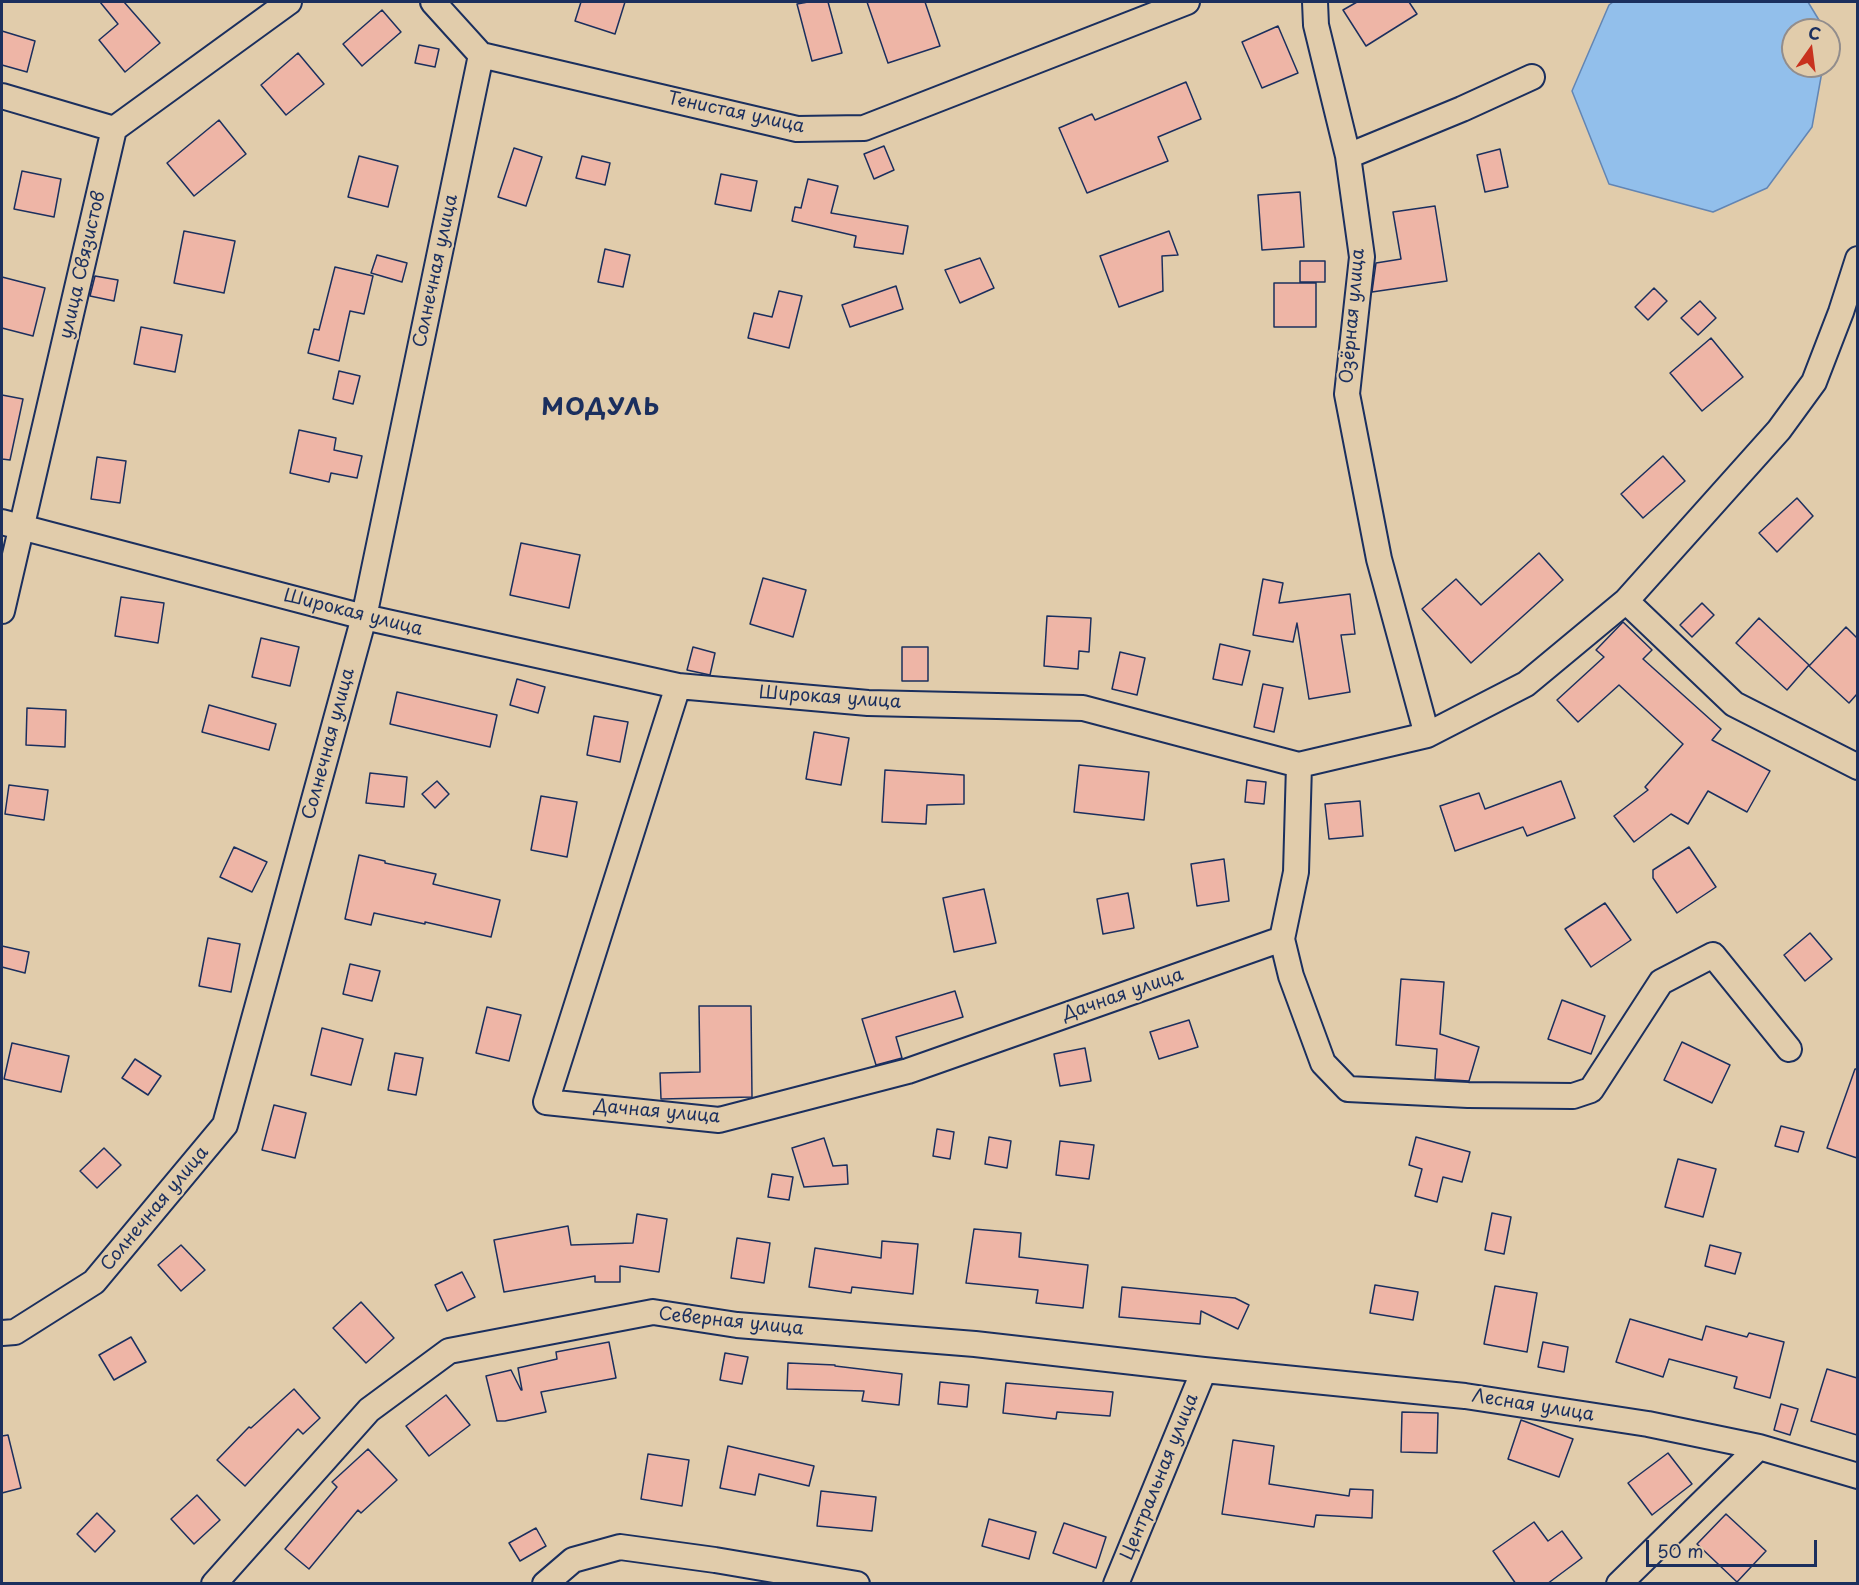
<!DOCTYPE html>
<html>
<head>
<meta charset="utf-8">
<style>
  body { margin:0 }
  #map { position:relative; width:1859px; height:1585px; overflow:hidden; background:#e1ccab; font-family:"Playpen Sans",sans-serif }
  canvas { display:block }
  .frame { position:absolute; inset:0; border:3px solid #1b2f5e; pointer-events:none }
  .north { position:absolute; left:1781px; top:18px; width:60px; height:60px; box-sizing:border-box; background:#e1ccab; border:2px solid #928d8c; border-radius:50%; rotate:14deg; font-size:16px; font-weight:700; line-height:24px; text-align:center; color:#1b2f5e }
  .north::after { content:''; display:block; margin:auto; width:21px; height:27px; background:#c8321e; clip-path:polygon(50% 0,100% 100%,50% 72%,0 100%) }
  .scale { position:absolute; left:1646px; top:1540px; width:171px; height:27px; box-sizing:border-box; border:3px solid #1b2f5e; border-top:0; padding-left:8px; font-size:18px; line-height:21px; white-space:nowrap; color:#1b2f5e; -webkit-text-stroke:4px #e1ccab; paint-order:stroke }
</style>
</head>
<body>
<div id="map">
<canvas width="1859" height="1585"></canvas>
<div class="frame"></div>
<div class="north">С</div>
<div class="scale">50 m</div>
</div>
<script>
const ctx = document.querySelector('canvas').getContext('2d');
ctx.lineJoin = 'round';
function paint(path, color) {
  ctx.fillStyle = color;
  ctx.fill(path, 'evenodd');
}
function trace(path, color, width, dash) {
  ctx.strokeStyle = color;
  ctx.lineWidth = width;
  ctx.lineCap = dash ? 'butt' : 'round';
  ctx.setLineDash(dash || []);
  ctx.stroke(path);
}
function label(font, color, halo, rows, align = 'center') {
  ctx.font = font + ' "Playpen Sans",sans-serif';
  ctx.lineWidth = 4.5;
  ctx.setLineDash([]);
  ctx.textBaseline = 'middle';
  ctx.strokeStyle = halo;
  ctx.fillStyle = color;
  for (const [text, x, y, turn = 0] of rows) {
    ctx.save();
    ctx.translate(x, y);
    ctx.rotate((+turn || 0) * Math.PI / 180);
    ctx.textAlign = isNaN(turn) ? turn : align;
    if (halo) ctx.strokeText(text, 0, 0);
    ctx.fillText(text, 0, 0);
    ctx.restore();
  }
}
const water = new Path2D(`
  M1613 2H1808L1825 30H1793V66H1823L1812 127 1767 188 1713 212 1609 184 1572 91 1609 5Z`);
const building = new Path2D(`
  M100 2H124L160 43 125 72 99 40 118 24Z
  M581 2H625L615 34 575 21Z
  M808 2H828L842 53 812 61 797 4Z
  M867 2H925L940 46 888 63Z
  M1357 2H1409L1417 14 1366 46 1343 10Z
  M382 10 401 32 362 66 343 44Z
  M1278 26 1298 73 1262 88 1242 42Z
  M2 31 35 41 27 72 2 65Z
  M419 45 439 49 435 67 415 63Z
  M298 53 324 84 286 115 261 85Z
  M1186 82 1201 119 1158 137 1168 161 1087 193 1059 128 1092 114 1095 120Z
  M219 120 246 154 194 196 167 163Z
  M884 146 894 170 874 179 864 154Z
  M514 148 542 157 526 206 498 197Z
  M1500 149 1508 187 1485 192 1477 155Z
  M359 156 398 166 388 207 348 197Z
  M582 156 610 163 605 185 576 178Z
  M22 171 61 179 54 217 14 209Z
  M721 174 757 181 751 211 715 204Z
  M808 179 838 186 831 213 908 226 903 254 854 247 856 236 792 221 795 207 801 208Z
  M1300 192 1304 247 1262 250 1258 195Z
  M1435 206 1447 281 1372 292 1376 263 1401 259 1393 212Z
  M184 231 235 241 224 293 174 283Z
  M1169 231 1178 255 1162 256 1163 291 1119 307 1100 256Z
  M605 249 630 255 623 287 598 282Z
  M377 255 407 263 402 282 371 273Z
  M980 258 994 288 960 303 945 270Z
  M1300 261H1325V282H1300Z
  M335 267 373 276 364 314 350 311 339 361 308 353 314 329 319 330Z
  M95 276 118 280 114 301 90 296Z
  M2 277 45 288 33 336 2 328Z
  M1274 283H1316V327H1274Z
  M896 286 903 309 850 327 842 305Z
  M1654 288 1667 301 1648 320 1635 307Z
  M779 291 802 296 789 348 748 338 754 313 772 317Z
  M1700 301 1716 318 1698 335 1681 318Z
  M141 327 182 335 175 372 134 364Z
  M1711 338 1743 377 1702 411 1670 373Z
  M339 371 360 376 353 404 333 399Z
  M2 395 23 399 10 460 2 459Z
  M299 430 336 438 334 450 362 456 357 478 331 473 329 482 290 473Z
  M1663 456 1685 481 1643 518 1621 494Z
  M97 457 126 461 120 503 91 499Z
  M1797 498 1813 516 1777 552 1759 533Z
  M521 543 580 555 569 608 510 595Z
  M1539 553 1563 580 1471 663 1422 609 1456 579 1481 605Z
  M763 578 806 590 793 637 750 624Z
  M1263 579 1283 583 1279 603 1350 594 1355 634 1341 635 1350 692 1309 699 1297 623 1293 642 1253 635Z
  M121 597 164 603 158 643 115 636Z
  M1702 603 1714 615 1692 637 1680 625Z
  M1047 616 1091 618 1089 652 1079 651 1078 669 1044 666Z
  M1759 618 1809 665 1787 690 1736 643Z
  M1623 622 1652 650 1643 659 1721 729 1712 740 1770 771 1747 812 1708 791 1688 824 1671 814 1634 842 1614 816 1648 790 1645 787 1683 744 1619 685 1578 722 1557 700 1604 657 1596 650Z
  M1846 627 1857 638V694L1849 703 1809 666Z
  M261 638 299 647 290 686 252 677Z
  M1220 644 1250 651 1242 685 1213 679Z
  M693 647 715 653 710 675 687 670Z
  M902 647H928V681H902Z
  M1120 652 1145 658 1137 695 1112 689Z
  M517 679 545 687 538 713 510 705Z
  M1263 684 1283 688 1274 732 1254 727Z
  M397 692 497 715 490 747 390 724Z
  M209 705 276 724 269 750 202 732Z
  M27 708 66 710 65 747 26 745Z
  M594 716 628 722 620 762 587 755Z
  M814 732 849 738 841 785 806 779Z
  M1079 765 1149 772 1144 820 1074 812Z
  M885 770 964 775V804L927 805 926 824 882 822Z
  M370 773 407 777 404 807 366 803Z
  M1247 780 1266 782 1264 804 1245 802Z
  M437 781 449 794 435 808 422 794Z
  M1561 781 1575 818 1527 836 1523 827 1455 851 1440 806 1479 793 1485 809Z
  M9 785 48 790 44 820 5 814Z
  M541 796 577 802 567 857 531 850Z
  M1360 801 1363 836 1329 839 1325 804Z
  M234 847 267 862 252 892 220 877Z
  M1689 847 1716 887 1677 913 1653 878V870Z
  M359 855 385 861V863L436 874 433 884 500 900 491 937 425 922V924L374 913 371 925 345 919Z
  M1224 859 1229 901 1197 906 1191 864Z
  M984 889 996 943 954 952 943 898Z
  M1128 893 1134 928 1103 934 1097 899Z
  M1605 903 1631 940 1591 967 1565 929Z
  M1810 933 1832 959 1805 981 1784 955Z
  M208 938 240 944 231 992 199 986Z
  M2 946 29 952 25 973 2 967Z
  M350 964 380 971 372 1001 343 994Z
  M1401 979 1444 982 1440 1034 1479 1047 1469 1081 1435 1079 1437 1049 1396 1045Z
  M955 991 963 1017 896 1037 902 1058 876 1065 862 1019Z
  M1562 1000 1605 1016 1591 1054 1548 1039Z
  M699 1006H751L752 1097 661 1099 660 1073 700 1072Z
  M487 1007 521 1015 509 1061 476 1053Z
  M1189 1020 1198 1047 1159 1059 1150 1032Z
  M322 1028 363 1039 351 1085 311 1075Z
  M1682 1042 1730 1065 1712 1103 1664 1080Z
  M12 1043 69 1056 61 1092 4 1079Z
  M1085 1048 1091 1081 1060 1086 1054 1054Z
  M395 1053 423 1058 416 1095 388 1090Z
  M135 1059 161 1076 148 1095 122 1078Z
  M1855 1069H1857V1158L1827 1148Z
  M274 1105 306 1113 295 1158 262 1150Z
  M1781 1126 1804 1132 1798 1152 1775 1146Z
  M937 1129 954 1132 950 1159 933 1156Z
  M989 1137 1011 1141 1007 1168 985 1164Z
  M1416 1137 1470 1152 1462 1182 1443 1177 1437 1202 1415 1196 1422 1169 1409 1165Z
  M824 1138 833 1166 847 1165 848 1184 804 1187 792 1148Z
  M1060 1141 1094 1145 1089 1179 1056 1175Z
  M104 1148 121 1165 97 1188 80 1171Z
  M1678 1159 1716 1169 1703 1217 1665 1207Z
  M772 1174 793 1177 789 1200 768 1197Z
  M1492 1213 1511 1217 1504 1254 1485 1250Z
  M637 1214 667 1219 659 1272 620 1266V1282H595V1276L504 1292 494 1240 568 1226 571 1245 633 1243Z
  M974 1229 1021 1233 1019 1257 1088 1265 1083 1308 1036 1303 1038 1290 966 1283Z
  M737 1238 770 1243 764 1283 731 1278Z
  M882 1241 918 1244 913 1294 852 1287 851 1293 809 1287 815 1248 881 1258Z
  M181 1245 205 1270 181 1291 158 1265Z
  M1710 1245 1741 1253 1735 1274 1705 1266Z
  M462 1272 475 1297 447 1311 435 1285Z
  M1375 1285 1418 1292 1413 1320 1370 1313Z
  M1495 1286 1537 1293 1527 1352 1484 1344Z
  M1122 1287 1235 1298 1249 1305 1238 1329 1201 1311 1200 1324 1119 1317Z
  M361 1302 394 1338 366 1363 333 1328Z
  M1630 1319 1702 1340 1706 1326 1747 1337 1749 1333 1784 1342 1770 1398 1734 1388 1737 1377 1669 1359 1663 1377 1616 1362Z
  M131 1337 146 1362 114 1380 99 1355Z
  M609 1342 616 1378 541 1392 546 1412 505 1421H497L486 1376 511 1370 521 1390H522L518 1368 557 1359 556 1352Z
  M1543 1342 1568 1347 1564 1372 1538 1367Z
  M725 1353 748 1357 742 1384 720 1380Z
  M788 1363 835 1365V1366L902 1374 899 1405 862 1401 864 1391 787 1389Z
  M1827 1369 1857 1378V1435L1811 1421Z
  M940 1382 969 1385 967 1407 938 1404Z
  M1006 1383 1113 1392 1110 1416 1057 1412 1056 1419 1003 1413Z
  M294 1389 320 1418 303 1434 298 1429 245 1486 217 1460 249 1427 251 1428Z
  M446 1395 470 1425 429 1456 406 1426Z
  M1781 1404 1798 1409 1790 1435 1774 1430Z
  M1402 1412 1438 1413 1437 1453 1401 1452Z
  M1521 1420 1573 1439 1559 1477 1508 1459Z
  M8 1435 21 1488 2 1493V1436Z
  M1233 1440 1274 1446 1269 1484 1349 1496 1350 1489 1373 1490 1372 1518 1316 1515 1314 1527 1222 1514Z
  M728 1446 814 1466 809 1486 759 1474 755 1495 720 1488Z
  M368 1449 397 1480 361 1513 358 1510 309 1569 285 1549 337 1487 332 1482Z
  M1668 1453 1692 1484 1652 1515 1628 1483Z
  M648 1454 689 1460 682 1506 641 1499Z
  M821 1491 876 1497 872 1531 817 1526Z
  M197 1495 220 1520 194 1544 171 1519Z
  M97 1513 115 1531 95 1552 77 1534Z
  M1726 1514 1766 1551 1737 1582 1697 1544Z
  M989 1519 1036 1532 1029 1559 982 1546Z
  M1534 1522 1548 1541 1562 1531 1582 1558 1547 1584H1516L1493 1551Z
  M1064 1523 1106 1537 1096 1568 1053 1553Z
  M536 1528 546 1546 520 1561 509 1543Z`);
const minor = new Path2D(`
  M433 2 481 55 797 129 864 128 1187 2
  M1315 2 1316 25 1348 156 1362 257 1347 394 1379 559 1427 735
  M2 96 114 129
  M1348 156 1462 109 1532 77
  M2 522 364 617 678 686 868 703 1083 708 1299 765 1427 735 1526 684 1626 601 1779 430 1814 382 1841 312 1858 259
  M1626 601 1734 704 1858 767
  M2 611 114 129 289 2
  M678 686 546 1102 719 1120 908 1071 1282 939
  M1299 765 1296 872 1282 939 1291 976 1323 1063 1348 1089 1468 1095 1573 1096 1591 1090 1661 982 1713 955 1789 1049
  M2 1333 15 1332 94 1282 225 1125 364 617 481 55
  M214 1584 369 1410 449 1351 653 1312 737 1325 975 1344 1204 1370 1465 1396 1648 1424 1759 1447 1858 1476
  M545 1584 573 1560 620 1547 715 1560 857 1584
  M1116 1584 1204 1370
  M1619 1584 1759 1447`);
const streetNames = [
  ["Тенистая улица",736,113,12],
  ["улица Связистов",83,265,-77],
  ["Солнечная улица",436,271,-78],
  ["Озёрная улица",1353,316,-85],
  ["Широкая улица",353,613,14],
  ["Широкая улица",830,698,4],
  ["Солнечная улица",329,744,-75],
  ["Дачная улица",1123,995,-19],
  ["Дачная улица",657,1112,5],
  ["Солнечная улица",155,1209,-50],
  ["Северная улица",731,1322,6],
  ["Лесная улица",1533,1406,9],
  ["Центральная улица",1160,1477,-68]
];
const districtNames = [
  ["МОДУЛЬ",601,408]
];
paint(water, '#92bfeb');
trace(water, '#6285b3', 1.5);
paint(building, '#eeb5a6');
trace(building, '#1b2f5e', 1.5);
trace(minor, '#1b2f5e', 28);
trace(minor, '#e1ccab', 24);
label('18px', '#1b2f5e', '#e1ccab', streetNames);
ctx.letterSpacing = '1.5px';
label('bold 24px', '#1b2f5e', '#e1ccab', districtNames);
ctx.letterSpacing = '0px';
</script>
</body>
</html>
